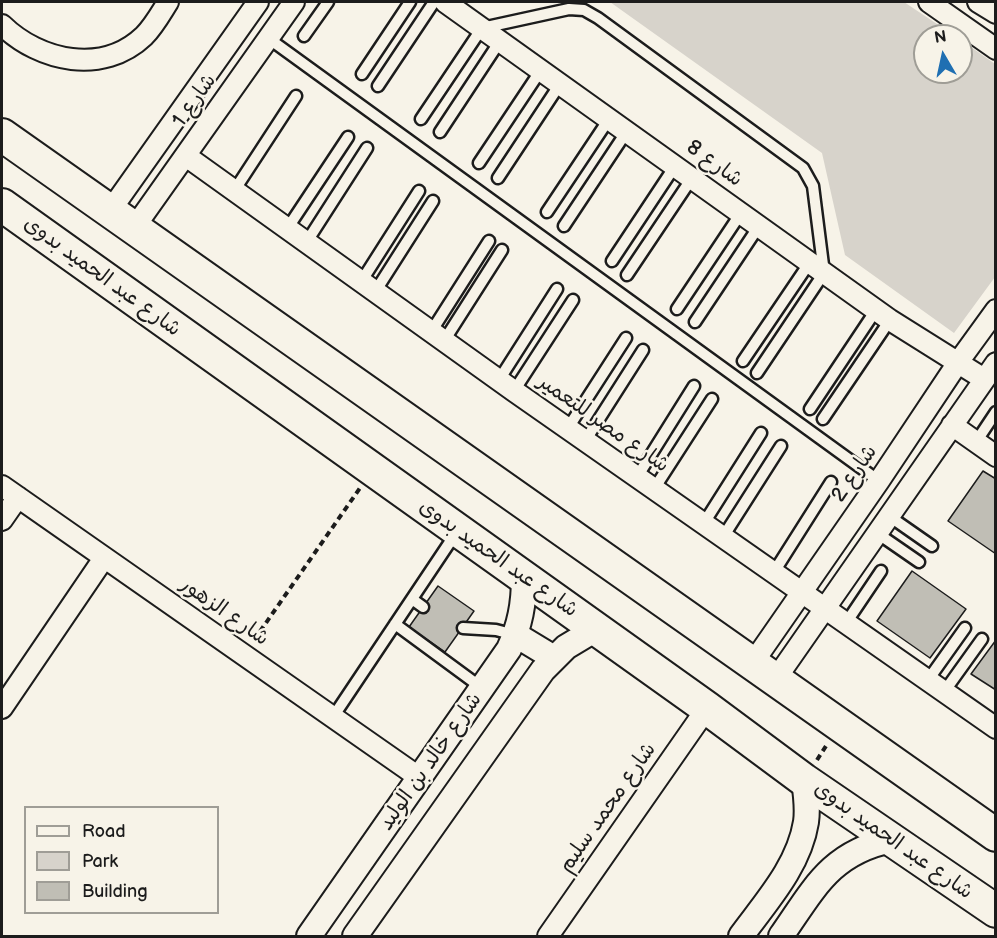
<!DOCTYPE html>
<html>
<head>
<meta charset="utf-8">
<style>
  body { margin:0 }
  #map { position:relative; width:997px; height:938px; overflow:hidden; background:#f7f3e8; font-family:"Balsamiq Sans",sans-serif }
  canvas { display:block }
  .frame { position:absolute; inset:0; border:3px solid #1c1c1c; pointer-events:none }
  .legend { position:absolute; left:24px; top:806px; width:195px; height:108px; box-sizing:border-box; background:#f7f3e8; border:2px solid #9f9d96; margin:0; padding:8px 10px; list-style:none; font-size:18px; color:#1c1c1c }
  .legend li { display:flex; align-items:center; gap:12px; height:30px }
  .legend b { width:30px; border:2px solid #9f9d96 }
  .north { position:absolute; left:913px; top:24px; width:60px; height:60px; box-sizing:border-box; background:#f7f3e8; border:2px solid #9f9d96; border-radius:50%; rotate:351deg; font-size:16px; font-weight:700; line-height:24px; text-align:center; color:#1c1c1c }
  .north::after { content:''; display:block; margin:auto; width:21px; height:27px; background:#1f6fb2; clip-path:polygon(50% 0,100% 100%,50% 72%,0 100%) }
</style>
</head>
<body>
<div id="map">
<canvas width="997" height="938"></canvas>
<div class="frame"></div>
<ul class="legend">
<li><b style="height:8px;background:#f7f3e8"></b>Road</li>
<li><b style="height:16px;background:#d7d3cb"></b>Park</li>
<li><b style="height:16px;background:#c0beb5"></b>Building</li>
</ul>
<div class="north">N</div>
</div>
<script>
const ctx = document.querySelector('canvas').getContext('2d');
ctx.lineJoin = 'round';
function paint(path, color) {
  ctx.fillStyle = color;
  ctx.fill(path, 'evenodd');
}
function trace(path, color, width, dash) {
  ctx.strokeStyle = color;
  ctx.lineWidth = width;
  ctx.lineCap = dash ? 'butt' : 'round';
  ctx.setLineDash(dash || []);
  ctx.stroke(path);
}
function label(font, color, halo, rows, align = 'center') {
  ctx.font = font + ' "Balsamiq Sans","Playpen Sans Arabic",sans-serif';
  ctx.lineWidth = 5;
  ctx.setLineDash([]);
  ctx.textBaseline = 'middle';
  ctx.strokeStyle = halo;
  ctx.fillStyle = color;
  for (const [text, x, y, turn = 0] of rows) {
    ctx.save();
    ctx.translate(x, y);
    ctx.rotate((+turn || 0) * Math.PI / 180);
    ctx.textAlign = isNaN(turn) ? turn : align;
    if (halo) ctx.strokeText(text, 0, 0);
    ctx.fillText(text, 0, 0);
    ctx.restore();
  }
}
const green = new Path2D(`
  M610 2H904L955 36H925V72H961V40L995 64V277L954 333 845 255 822 153Z`);
const building = new Path2D(`
  M983 471 996 479V554L948 521Z
  M912 571 966 609 930 658 877 621Z
  M438 586 474 611 445 652 409 627Z
  M996 640V690L971 674Z`);
const path = new Path2D(`
  M254 640 360 488
  M817 760 826 746`);
const service = new Path2D(`
  M304 36 328 2
  M268 38 879 481
  M362 74 410 2
  M378 86 434 2
  M421 119 482 28 569 9 584 10 598 18 803 168 813 186 824 273 757 373
  M440 132 500 41
  M479 163 541 70
  M498 178 560 84
  M234 191 296 96
  M547 212 609 119
  M564 226 627 131
  M287 229 348 137
  M306 243 367 148
  M612 261 675 166
  M627 275 692 178
  M361 282 419 191
  M375 292 433 201
  M677 309 741 213
  M695 322 759 226
  M431 332 489 241
  M444 341 502 250
  M743 361 810 262
  M499 380 557 289
  M514 391 573 300
  M810 409 876 310
  M823 419 890 320
  M568 428 626 338
  M585 441 643 350
  M976 442 996 412
  M637 477 694 386
  M654 489 712 399
  M889 516 932 546
  M704 523 761 433
  M877 533 919 562
  M723 537 781 446
  M774 572 831 482
  M412 599 423 607
  M846 623 881 571
  M395 624 482 688
  M463 628 496 630 515 635
  M928 680 965 628
  M944 692 982 639
  M333 717 456 533`);
const minor = new Path2D(`
  M445 2 890 320 984 379
  M929 2 996 49
  M978 2 996 13
  M2 25C40 62 103 75 144 36 154 26 161 13 168 2
  M186 156 514 391 996 728
  M110 211 258 2
  M134 228 294 2
  M952 425 996 456
  M2 486 420 778
  M2 520 18 497
  M752 664 879 481 959 361 996 310
  M775 680 996 363
  M2 708 104 558
  M548 936 707 708`);
const tertiary = new Path2D(`
  M516 635 554 658
  M309 936 509 649C520 625 524 604 524 577
  M355 936 543 670 566 647 596 629
  M741 936C766 902 799 866 806 822 808 808 806 794 804 780
  M781 936C814 889 830 853 891 840`);
const primary = new Path2D(`
  M2 135 996 835
  M2 205 707 708 804 780 996 911`);
const streetNames = [
  ["شارع 1",195,101,-55],
  ["شارع 8",714,164,36],
  ["شارع عبد الحميد بدوى",102,277,36],
  ["شارع مصر للتعمير",603,424,35],
  ["شارع 2",855,474,-56],
  ["شارع عبد الحميد بدوى",498,559,35],
  ["شارع الزهور",224,612,35],
  ["شارع خالد بن الوليد",431,762,-55],
  ["شارع محمد سليم",608,808,-55],
  ["شارع عبد الحميد بدوى",893,841,35]
];
paint(green, '#d7d3cb');
paint(building, '#c0beb5');
trace(building, '#1c1c1c', 1.5);
trace(service, '#1c1c1c', 15);
trace(minor, '#1c1c1c', 24);
trace(tertiary, '#1c1c1c', 28);
trace(primary, '#1c1c1c', 36);
trace(path, '#1c1c1c', 4, [6, 4.5]);
trace(service, '#f7f3e8', 10);
trace(minor, '#f7f3e8', 20);
trace(tertiary, '#f7f3e8', 24);
trace(primary, '#f7f3e8', 32);
label('21px', '#1c1c1c', '#f7f3e8', streetNames);
</script>
</body>
</html>
